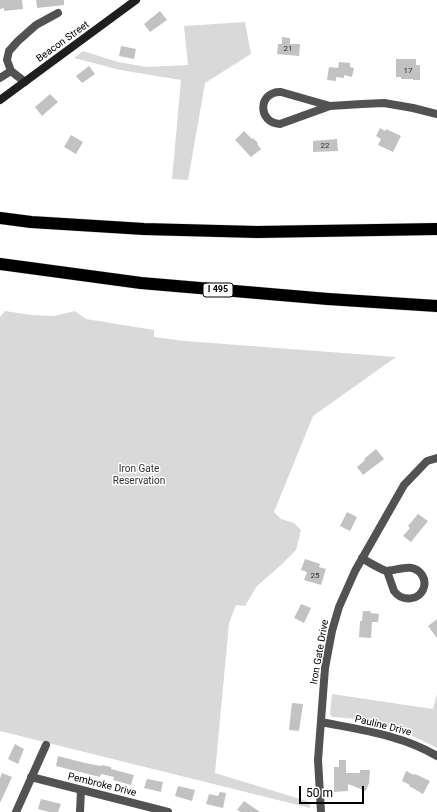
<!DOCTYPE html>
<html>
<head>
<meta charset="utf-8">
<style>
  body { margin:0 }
  #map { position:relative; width:437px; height:812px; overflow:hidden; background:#fff; font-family:Roboto,sans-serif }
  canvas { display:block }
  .scale { position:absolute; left:299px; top:786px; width:65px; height:18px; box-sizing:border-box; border:2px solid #000; border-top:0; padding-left:5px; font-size:12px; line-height:14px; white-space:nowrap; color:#000; -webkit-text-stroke:3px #fff; paint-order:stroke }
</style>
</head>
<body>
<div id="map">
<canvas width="437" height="812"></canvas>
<div class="scale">50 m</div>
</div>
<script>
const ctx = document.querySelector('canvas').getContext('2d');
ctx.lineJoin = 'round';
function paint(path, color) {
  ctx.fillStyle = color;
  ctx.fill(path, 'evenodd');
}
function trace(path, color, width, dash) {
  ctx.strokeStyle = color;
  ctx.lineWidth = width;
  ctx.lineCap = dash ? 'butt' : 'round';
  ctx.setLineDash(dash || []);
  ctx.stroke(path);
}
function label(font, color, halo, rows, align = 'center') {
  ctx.font = font + ' Roboto,sans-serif';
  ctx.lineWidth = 3;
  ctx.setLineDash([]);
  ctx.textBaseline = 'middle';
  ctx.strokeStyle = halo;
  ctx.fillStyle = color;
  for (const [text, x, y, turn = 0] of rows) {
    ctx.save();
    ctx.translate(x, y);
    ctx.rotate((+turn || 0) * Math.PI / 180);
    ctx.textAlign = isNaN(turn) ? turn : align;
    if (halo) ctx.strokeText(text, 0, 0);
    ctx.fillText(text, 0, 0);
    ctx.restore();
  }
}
const green = new Path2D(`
  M245 22 251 54 205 83 188 180 172 179 181 80 120 70 74 58 83 51 118 62 147 67 188 65 184 26Z
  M5 311 31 315 54 316 75 311 86 319 154 330V337L185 341 396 357 313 416 274 512 281 519 294 523 301 530 296 550 281 565 257 586 245 606 236 605 229 623 215 773 310 802V808L0 731V317Z
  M332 694 433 709 437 694V748C412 735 385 723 357 719 349 718 340 718 332 717L330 714Z`);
const building = new Path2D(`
  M0 0H22L23 9 4 11V8L0 9Z
  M36 0H64V5L37 8Z
  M160 11 167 20 150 32 144 24Z
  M282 37 290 38V44H300L299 56 277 54 278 44H282Z
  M121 46 136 49 134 59 119 56Z
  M396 59H416V65H420V80H413V79H401V77H396Z
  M339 62 350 63V67L354 68 352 77 344 75V78L336 77V81L327 80 329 67 338 68Z
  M89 66 95 74 82 83 76 76Z
  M50 94 58 102 42 116 35 107Z
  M380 128 385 131 386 129 401 136 393 152 378 145 381 139 376 136Z
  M244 131 252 139 253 138 258 143 257 144 261 149 251 157 235 140Z
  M71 135 83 142 76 154 64 147Z
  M337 139 338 151 313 152V141L324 140Z
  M376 449 384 459 363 475 357 467 365 460 364 459Z
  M347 512 357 517 350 531 340 526Z
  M418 514 428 521 411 542 403 536 410 528 408 526Z
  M305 559 320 564 319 567 326 569 321 585 304 580 307 572 301 570Z
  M301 604 311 608 304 623 294 618Z
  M363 611H371L370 613 379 614 378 622H372L371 638 359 637 360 621H362Z
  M437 619V638L428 626Z
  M292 703 303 704 299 731 289 730Z
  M15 744 24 749 18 764 8 759Z
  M58 756 85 763 101 766 102 765 111 767V769L134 775 131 785 113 780 114 777 101 774 100 777 56 766Z
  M339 760H346V773H360V770H370L369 783 366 791 348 784V791L334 792V767H339Z
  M406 771 414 775 415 774 430 781 423 794 409 786 410 785 402 781Z
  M2 773 12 777 0 803V778Z
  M147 779 163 782 161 792 144 788Z
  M178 786 195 790 192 801 175 796Z
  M220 792 226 793 223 808 206 804 209 794 218 796Z
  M41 799 61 804 58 812H49L38 809Z
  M244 801 260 812H241L237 810Z`);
const minor = new Path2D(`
  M0 78 11 71
  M25 82 11 71 7 60 9 51 18 41 36 25 58 13
  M330 106 281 92C258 91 257 123 280 124L330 106 362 104 384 103 413 108 437 114
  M362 558C366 561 384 571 387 571 389 571 391 570 393 570 403 568 415 564 422 575 424 578 425 583 424 587 420 601 402 602 394 591L387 571
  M321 722C361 730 402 735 437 756
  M31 777 168 812
  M16 812 46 745
  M80 812 81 790
  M321 812 318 760 325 668 332 631 339 607 355 571 404 485 427 461 437 458`);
const secondary = new Path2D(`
  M0 100 136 0`);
const motorway = new Path2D(`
  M0 218 31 222 144 229 257 232 437 229
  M0 264 141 283 328 299 437 306`);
const numberNames = [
  ["21",288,49],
  ["17",408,71],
  ["22",325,146],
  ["25",315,576]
];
const shields = [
  [218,290,30]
];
const shieldNames = [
  ["I 495",218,290]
];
const streetNames = [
  ["Beacon Street",63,42,-36],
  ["Iron Gate Drive",320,652,-80],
  ["Pauline Drive",383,726,14],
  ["Pembroke Drive",102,785,14]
];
const parkNames = [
  ["Iron Gate",139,469],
  ["Reservation",139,481]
];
paint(green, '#d9d9d9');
paint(building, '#c2c2c2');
trace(motorway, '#dbdbdb', 13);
trace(minor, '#525252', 8);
trace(secondary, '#1f1f1f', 8);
trace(motorway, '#000', 12);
label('8px', '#303030', null, numberNames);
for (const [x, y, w] of shields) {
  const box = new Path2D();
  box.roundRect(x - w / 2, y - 7, w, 14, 3);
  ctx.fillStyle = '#fff';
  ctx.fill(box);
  trace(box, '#000', 1);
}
label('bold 9px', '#000', null, shieldNames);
label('10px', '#000', '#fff', streetNames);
label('10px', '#303030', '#fff', parkNames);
</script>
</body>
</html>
